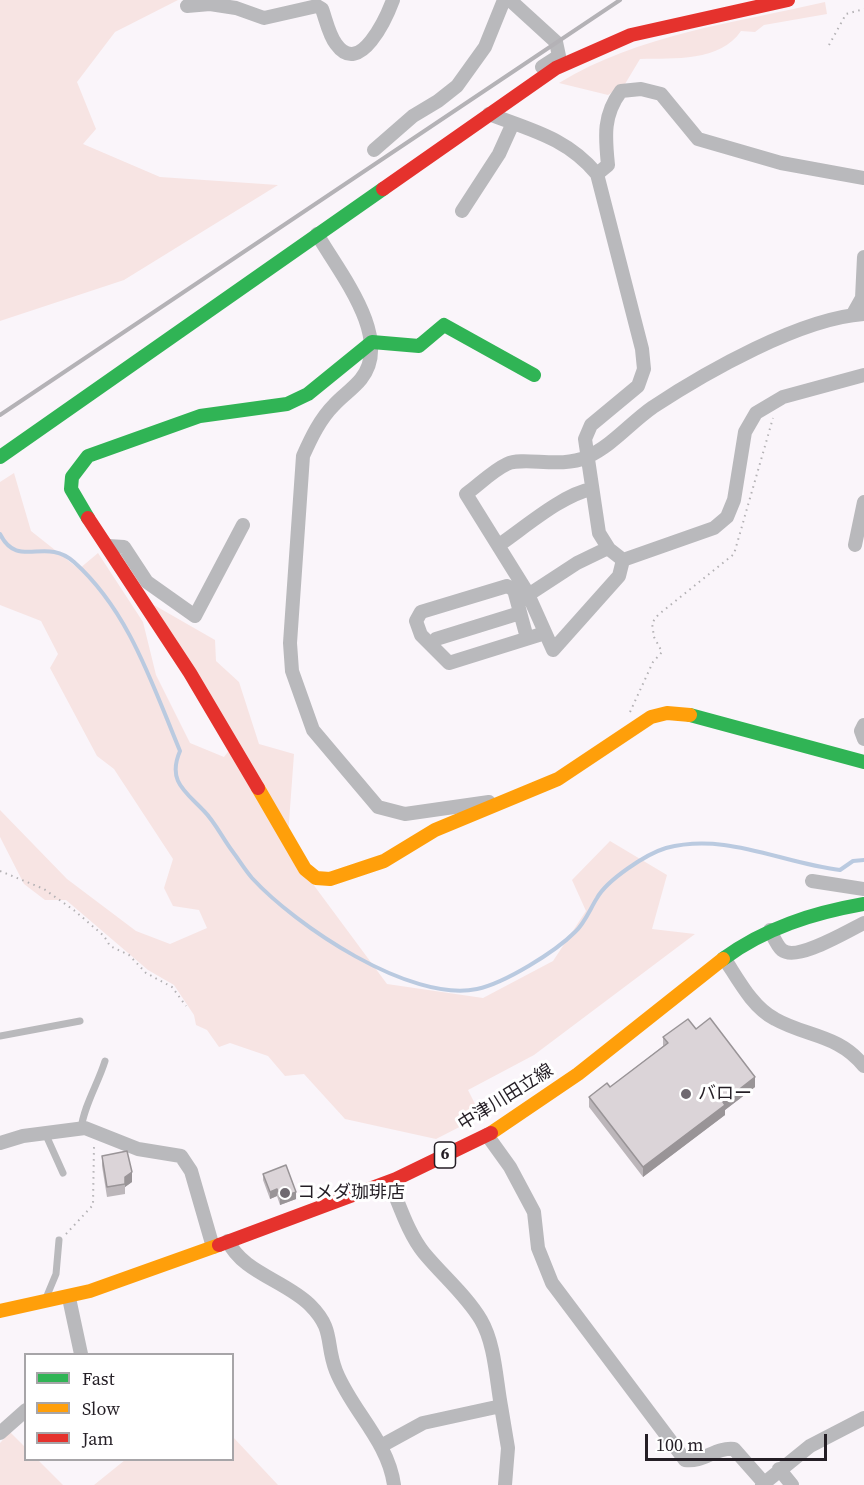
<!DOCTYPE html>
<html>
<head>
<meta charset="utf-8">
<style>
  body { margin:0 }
  #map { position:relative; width:864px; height:1485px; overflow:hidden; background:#faf5fa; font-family:"Source Serif 4",serif }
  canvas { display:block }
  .legend { position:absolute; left:24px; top:1353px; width:210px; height:108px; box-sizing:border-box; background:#fff; border:2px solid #a7a5a8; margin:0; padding:8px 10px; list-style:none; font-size:18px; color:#241e25 }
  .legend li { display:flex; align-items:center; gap:12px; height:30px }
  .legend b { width:30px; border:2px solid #a7a5a8 }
  .scale { position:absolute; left:645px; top:1434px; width:182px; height:27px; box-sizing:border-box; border:3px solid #241e25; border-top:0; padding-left:8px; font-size:18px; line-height:21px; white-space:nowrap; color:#241e25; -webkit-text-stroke:4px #fff; paint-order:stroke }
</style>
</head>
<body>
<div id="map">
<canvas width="864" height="1485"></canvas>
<ul class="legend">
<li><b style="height:8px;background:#30b455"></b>Fast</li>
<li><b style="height:8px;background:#ff9f0a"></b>Slow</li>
<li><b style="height:8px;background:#e5322d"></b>Jam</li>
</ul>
<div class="scale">100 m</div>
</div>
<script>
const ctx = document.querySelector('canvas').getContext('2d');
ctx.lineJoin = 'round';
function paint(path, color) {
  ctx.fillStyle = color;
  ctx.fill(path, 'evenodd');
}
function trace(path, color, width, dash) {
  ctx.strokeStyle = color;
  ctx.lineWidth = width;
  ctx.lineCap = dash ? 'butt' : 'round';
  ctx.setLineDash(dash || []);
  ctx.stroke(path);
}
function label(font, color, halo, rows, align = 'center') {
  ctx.font = font + ' "Source Serif 4","Noto Sans JP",serif';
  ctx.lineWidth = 6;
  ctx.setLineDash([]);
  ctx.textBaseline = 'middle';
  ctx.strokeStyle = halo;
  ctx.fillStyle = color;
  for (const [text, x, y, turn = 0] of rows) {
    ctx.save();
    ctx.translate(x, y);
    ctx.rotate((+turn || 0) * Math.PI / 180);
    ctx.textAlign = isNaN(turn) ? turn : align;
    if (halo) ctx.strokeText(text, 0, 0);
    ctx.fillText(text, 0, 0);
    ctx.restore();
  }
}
const green = new Path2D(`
  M0 0H178L115 32 77 82 96 129 83 144 160 177 278 185 124 280 0 321Z
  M825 2 827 14 764 25 755 32 741 31C720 62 674 58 640 59L625 84 608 95 559 83C639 34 735 23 825 2Z
  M14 473 31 531 79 569 98 553 143 622 156 675 190 743 224 757 237 740 154 605 215 640 216 661 239 682 259 744 294 754 287 849 387 984 483 998 553 961 586 911 572 880 610 841 667 875 652 929 695 934 534 1055 468 1090 481 1116 436 1139 345 1119 304 1074 285 1076 268 1056 230 1043 219 1047 207 1030 196 1025 194 1015 174 985 148 970 66 900H45L24 884 0 837V810L67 879 136 931 170 944 207 928 199 910 173 906 164 888 173 859 114 769 97 756 50 668 58 654 41 621 0 605V482Z
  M10 1432 25 1447 26 1460H38L63 1485H0V1443Z
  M233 1437 278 1485H94L125 1460H232Z`);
const stream = new Path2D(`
  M0 534C18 570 45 536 74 562 129 611 152 684 180 751 167 781 185 791 204 811 215 822 223 839 233 852 239 860 245 870 252 878 295 925 410 1003 477 989 505 983 555 952 575 932 585 923 590 909 597 898 607 880 646 854 666 848 726 832 781 863 840 870L853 861 864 860`);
const path = new Path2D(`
  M829 45 846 14 864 9
  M630 712 653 662 662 652 654 637 652 623 658 615 734 554 773 418
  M0 871 44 889 75 911 104 936 110 946 129 955 146 973 172 987 186 1006
  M66 1234 93 1205 94 1146`);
const lane = new Path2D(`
  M0 1036 80 1021
  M81 1129C84 1105 98 1084 105 1061
  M45 1133 63 1173
  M46 1298 56 1274 59 1240`);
const street = new Path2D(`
  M510 0 556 42 559 56 542 67
  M187 6 210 4 236 8 264 18 317 6 322 9C326 20 329 35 336 44 360 78 387 16 393 0
  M489 114C531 130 567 138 597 174L642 349 644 369 638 386 591 425 585 439 599 533 609 549 623 560 714 528 727 517 734 500 745 432 756 413 783 397 864 375
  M374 150 413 116 438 101 457 86 485 47 504 0
  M597 174 608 165C605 136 603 115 621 91L641 89 661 94 698 139 781 163 864 178
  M462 211 499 154 513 123
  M317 234C338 271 394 338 361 379 353 389 342 396 334 405 320 419 311 438 303 456L290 643 292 671 313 730 378 807 405 814 489 802
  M853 314 862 298 864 257
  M499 545C524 528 563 494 592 489
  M855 545 864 502
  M108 546 124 547 147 582 195 616 243 525
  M623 560 619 576 553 650 527 592 466 494C479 485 492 471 507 464 524 456 560 469 587 457 613 445 630 423 653 407 706 372 801 318 864 314
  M528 595 577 563 608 548
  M527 638 514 590 507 586 421 612 416 621 421 635 449 663 545 633
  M431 645 436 639 520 613
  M864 725 861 731 864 739
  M812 881 864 889
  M770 930C773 936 777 946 782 950 797 962 847 931 864 923
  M724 958C738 979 752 1007 775 1019 807 1037 838 1034 864 1066
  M487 1135 510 1167 534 1212 538 1248 552 1283 685 1460C703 1463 715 1447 734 1449L764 1483
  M0 1143 23 1136 85 1128 138 1149 181 1156 191 1171 213 1247
  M228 1241C242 1272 286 1281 310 1305 335 1330 325 1343 336 1371 352 1411 388 1441 394 1485
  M69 1298 81 1354
  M501 1406 508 1448 505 1485
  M0 1433 26 1410
  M381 1446 423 1423 501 1406C496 1379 495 1344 481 1320 466 1295 443 1276 424 1253 408 1233 400 1206 390 1183
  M779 1469 792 1485
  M762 1485 810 1446 864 1418`);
const fast = new Path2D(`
  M0 457 383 189
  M88 518 71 489 72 477 88 456 200 416 287 404 308 394 372 342 419 346 444 325 534 375
  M690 715 864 762
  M723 959C765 928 813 913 864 904`);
const slow = new Path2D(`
  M258 788 305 869 316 878 330 879 384 861 435 830 558 779 651 717 667 713 690 715
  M491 1133 578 1074 723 959
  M0 1311 90 1291 219 1245`);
const jam = new Path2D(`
  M383 189 556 68 631 35 788 0
  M88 518 190 673 258 788
  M219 1245 396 1179 491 1133`);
const rail = new Path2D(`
  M0 415 620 0`);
const wall = new Path2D(`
  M696 1029 755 1087 725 1110V1115L643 1177 589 1107V1097L610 1087 663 1046V1037Z
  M102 1156 132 1182 125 1187V1194L107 1197 102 1166Z
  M263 1174 296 1199 280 1205 277 1196 270 1199 263 1180Z`);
const shadedWall = new Path2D(`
  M755 1077V1087L725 1110V1115L643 1177V1167L723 1102Z
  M132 1172V1182L125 1187V1177Z
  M277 1189V1196L270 1199V1192Z
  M296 1192V1199L280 1205V1198Z`);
const building = new Path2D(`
  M710 1018 755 1077 723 1102 725 1105 643 1167 589 1097 607 1083 610 1087 668 1043 663 1037 688 1019 696 1029Z
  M127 1151 132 1172 125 1177V1184L107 1187 102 1156Z
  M286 1165 296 1192 280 1198 277 1189 270 1192 263 1174Z`);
const markers = [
  [686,1094,6,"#6f6970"],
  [285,1193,6,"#6f6970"]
];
const shields = [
  [445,1155,21]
];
const shieldNames = [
  ["6",445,1155]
];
const poiNames = [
  ["バロー",698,1094],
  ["コメダ珈琲店",297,1193]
];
const streetNames = [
  ["中津川田立線",506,1098,-32]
];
paint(green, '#f7e4e3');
trace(stream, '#bacae0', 4);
trace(path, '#b3b1b4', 2, [1.5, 4.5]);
trace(lane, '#b9b9bc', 7);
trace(street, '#b9b9bc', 14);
trace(fast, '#30b455', 14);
trace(slow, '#ff9f0a', 14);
trace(jam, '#e5322d', 14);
trace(rail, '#b4b2b6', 4);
paint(wall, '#bcb6ba');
paint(shadedWall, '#999497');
paint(building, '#dbd4d8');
trace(building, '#999497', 1.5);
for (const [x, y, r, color] of markers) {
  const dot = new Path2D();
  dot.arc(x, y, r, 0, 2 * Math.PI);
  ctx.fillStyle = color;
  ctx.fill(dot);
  trace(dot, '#fff', 2);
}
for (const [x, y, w] of shields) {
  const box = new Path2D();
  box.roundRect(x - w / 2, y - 13, w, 26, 4.5);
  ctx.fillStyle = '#fff';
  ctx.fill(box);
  trace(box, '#241e25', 1.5);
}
label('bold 16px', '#241e25', null, shieldNames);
label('18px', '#241e25', '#fff', poiNames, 'left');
label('18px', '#241e25', '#fff', streetNames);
</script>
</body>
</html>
